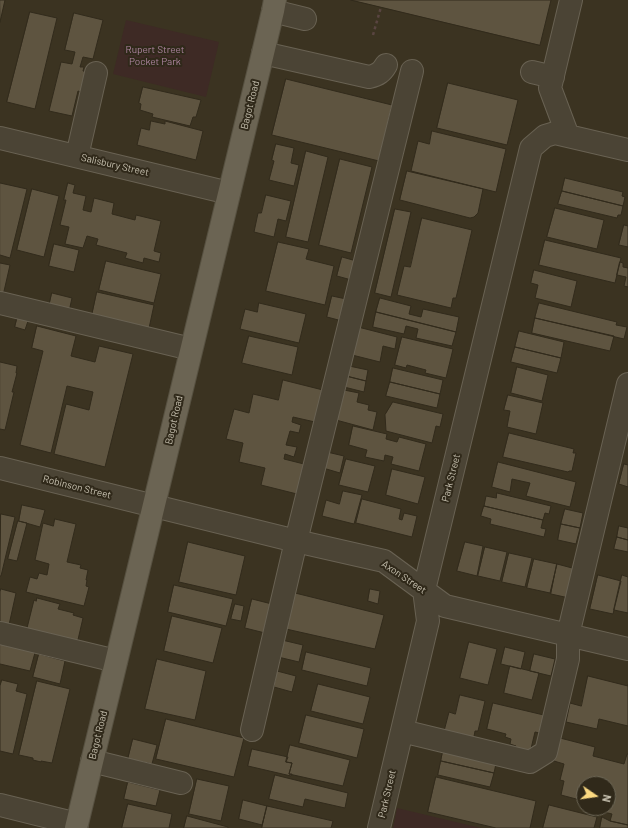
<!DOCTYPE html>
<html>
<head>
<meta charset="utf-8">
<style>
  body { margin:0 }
  #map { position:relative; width:628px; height:828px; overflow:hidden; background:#3b3321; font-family:Barlow,sans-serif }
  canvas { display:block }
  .north { position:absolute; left:576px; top:776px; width:40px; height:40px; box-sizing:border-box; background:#30291a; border:1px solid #6c6656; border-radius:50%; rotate:103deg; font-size:11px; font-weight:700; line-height:16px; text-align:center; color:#c7c1b0 }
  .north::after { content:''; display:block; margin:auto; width:14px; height:18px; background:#fbd981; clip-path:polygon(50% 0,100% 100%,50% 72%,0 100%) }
</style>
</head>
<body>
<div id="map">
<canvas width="628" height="828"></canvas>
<div class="north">N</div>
</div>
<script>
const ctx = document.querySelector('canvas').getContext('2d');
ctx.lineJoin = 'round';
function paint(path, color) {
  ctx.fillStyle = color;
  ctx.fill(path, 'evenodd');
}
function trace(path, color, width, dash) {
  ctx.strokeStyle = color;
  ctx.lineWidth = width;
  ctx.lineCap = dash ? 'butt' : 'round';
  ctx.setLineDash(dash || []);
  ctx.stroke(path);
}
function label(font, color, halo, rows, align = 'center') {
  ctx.font = font + ' Barlow,sans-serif';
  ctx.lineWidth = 4;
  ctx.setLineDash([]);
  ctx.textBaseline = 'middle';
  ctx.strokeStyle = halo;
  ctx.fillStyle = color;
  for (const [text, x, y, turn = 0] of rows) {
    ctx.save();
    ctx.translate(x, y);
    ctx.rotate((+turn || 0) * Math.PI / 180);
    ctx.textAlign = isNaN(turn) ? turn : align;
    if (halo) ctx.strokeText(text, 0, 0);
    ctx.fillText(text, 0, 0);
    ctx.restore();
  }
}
const green = new Path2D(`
  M126 20 219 42 206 97 113 74Z
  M397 808 481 828H393Z`);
const building = new Path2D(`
  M0 0H5L0 22Z
  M351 0H551L540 45Z
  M30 12 57 18 35 109 7 102Z
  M74 13 103 20 93 59 83 57 80 67H84L83 71 89 72 84 93 78 91 72 116 49 111 61 62 72 64 75 52 65 50Z
  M286 79 392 105 379 161 272 135Z
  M448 83 518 100 507 145 437 128Z
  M143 87 201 100 196 117H193L190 126 152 117 153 114 140 110 141 104 139 103Z
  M151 121 165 124V121L203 131 196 160 137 145 141 128 149 130Z
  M432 131 506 149 496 192 411 171 418 141 429 144Z
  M276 144 294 148 291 163 299 165 294 186 269 180 274 161 272 160Z
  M306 151 328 157 308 242 286 237Z
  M340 159 372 167 351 253 319 245Z
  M407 171 483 189 478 213 474 217 470 218 400 200Z
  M565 178 623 192 622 196 625 197 623 206 562 191Z
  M0 183 27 189 10 258 0 255Z
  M68 183 75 185 73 193 86 196 83 210 91 212 94 198 114 203 112 214 135 220 136 215 161 221 154 251 161 253 159 262 144 258 143 263 125 258 127 253 96 245 98 239 87 236 83 248 65 244 69 227 60 225 66 200H64Z
  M32 189 59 196 44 257 17 250Z
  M562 191 623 206 621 215H618L617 218 558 204Z
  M266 195 291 201 286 221 278 219 274 237 254 232 258 213H261Z
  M555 208 604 220 597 249 547 237Z
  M395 209 411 212 391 297 375 293Z
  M422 218 472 230 456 298H453L451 308 397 295 404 266 410 267Z
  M624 225 628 226V247L619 245Z
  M545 240 621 258 615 283 539 265Z
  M278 242 309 249 306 259 334 266 325 305 266 291Z
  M54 244 79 250 74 272 49 266Z
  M342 257 360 262 355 281 337 276Z
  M106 261 161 274 154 303 99 290Z
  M620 262 623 263V267L628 268V287L624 286 626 277 617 275Z
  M0 263 10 265 2 300H0Z
  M534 270 577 281 571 307 535 298 538 285 531 283Z
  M97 292 154 305 148 333 91 320Z
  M52 293 72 298 68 316 48 311Z
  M332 296 351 300 346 322 327 317Z
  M380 298 411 306 409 314 421 317 423 309 459 317 456 332 376 312Z
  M259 303 306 314 299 343 240 329 245 309 257 312Z
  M539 303 617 322 616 325 627 327 624 339 535 318Z
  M376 312 456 332 452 346 416 338 418 329 406 326 404 334 373 327Z
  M18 315 29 318 25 330 15 327Z
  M535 318 614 336 610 351 532 333Z
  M37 326 76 336 71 356 95 362 99 346 133 354 105 467 54 454 66 404 89 410 93 392 67 386 51 453 20 445 43 351 32 348Z
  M358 327 397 337 395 349 383 346 380 362 352 355Z
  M519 331 564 342 561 358 515 347Z
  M249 336 298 347 292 375 242 363Z
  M402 337 453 349 446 378 425 373 426 370 407 365 406 368 395 365Z
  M515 347 561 358 557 373 511 362Z
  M0 362 17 366 16 373H17L12 392H14L5 430 0 429Z
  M349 366 368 370 366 381 346 376Z
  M517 367 548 375 542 401 511 393Z
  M393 368 443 380 440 394 390 382Z
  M346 376 366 381 364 392 344 387Z
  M283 380 323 390 315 422 293 417 292 422 301 425 299 433 290 431 286 445 297 447 294 457 285 454 284 459 304 464 297 494 261 485 265 468 239 462 243 443 226 439 234 409 249 413 253 394 278 400Z
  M390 382 440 394 437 408 386 396Z
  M344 390 359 393 357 402 369 405 368 410 377 412 373 430 336 420Z
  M508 395 543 403 536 434 507 427 510 411 504 410Z
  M393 402 443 414 440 427 436 426 432 443 386 431 385 415Z
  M353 426 387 434 386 439 397 442 399 437 426 444 419 471 391 464 393 457 385 455 384 461 365 457 367 450 349 445Z
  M509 433 574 449 573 453H576L572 471H569L568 472 503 457Z
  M327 452 344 456 340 473 323 468Z
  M346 459 375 466 368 492 339 485Z
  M498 462 576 482 570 507 526 496 530 483 512 479 510 492 492 487Z
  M624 464 628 465V487L619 484Z
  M392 469 425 477 418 504 386 495Z
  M343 491 362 495 354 524 322 516 326 500 339 504Z
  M497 493 551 506 549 514 545 513 543 520 484 506 486 496 496 498Z
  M362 499 401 509 399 519 402 520 404 513 417 516 412 537 356 523Z
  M22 505 45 510 40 527 19 521Z
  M484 506 543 520 541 528 546 529 544 537 490 524 491 519 481 516Z
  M565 509 583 513 580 528 561 524Z
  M1 514 15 517 1 576H0Z
  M55 519 76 524 67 562 81 565 80 568 88 570 86 580H87L86 586 89 587 84 606 26 592 30 577 37 579 39 573 47 575 49 564 35 560 43 523 53 526Z
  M18 521 27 523 17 561 8 559Z
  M561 524 580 528 576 544 558 540Z
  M619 526 628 528V540L617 537Z
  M617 537 628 540V552L614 549Z
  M188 542 245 556 236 595 179 582Z
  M465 542 483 546 477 576 457 571Z
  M485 547 507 552 500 581 478 576Z
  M509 553 532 558 525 587 502 582Z
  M534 559 557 564 550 593 527 588Z
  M557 564 576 569 569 598 551 594Z
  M598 575 621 581 613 614 590 609Z
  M622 575 628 577V613L614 610Z
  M174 585 233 599 226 626 168 612Z
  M1 589 16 593 9 625 0 623V592Z
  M370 589 380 591 378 604 368 601Z
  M295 593 384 615 375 649 286 629Z
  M37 598 60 604 58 609 74 613 73 615 83 618 77 644 26 632 34 600 36 601Z
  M252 599 272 604 265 633 245 628Z
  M235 604 244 606 241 621 231 619Z
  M172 616 222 628 213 663 164 651Z
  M282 640 303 645 299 662 278 657Z
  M469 642 497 649 488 685 460 678Z
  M0 644 36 649 30 671 0 664Z
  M505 647 525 652 521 669 501 664Z
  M306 652 371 668 367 686 302 670Z
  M39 654 65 661 60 684 33 677Z
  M534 654 555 659 551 676 530 671Z
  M157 659 206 671 195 720 145 709Z
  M510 666 539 673 532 700 504 693Z
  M277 671 296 676 292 692 274 687Z
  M588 676 628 686V684V726L599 719 597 729 566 722 570 703 581 706Z
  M2 680 18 684 16 691 27 694 13 754 0 751V686Z
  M37 681 70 689 52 763 41 761V762L33 760V758L19 755Z
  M318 684 370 697 363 724 311 711Z
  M460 695 485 701 478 731H475L473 742 443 735 449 712 455 714Z
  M493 703 548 716 544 734 535 732 529 757 514 753 516 746 510 744 511 739 505 737 506 734 487 729Z
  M306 715 364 729 357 758 299 743Z
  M166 719 244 738 234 777 156 759Z
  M560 738 595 747 593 756 624 764 627 754H628V825L610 821 612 814 596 810V808H608V784H584V799L581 798 580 800 561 795 564 781 560 780 564 764 554 761Z
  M133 739 157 745 152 764 128 759Z
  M290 745 350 760 343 786 289 774 292 763 286 762Z
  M444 746 497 759 494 773 441 761Z
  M252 749 288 757 286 762 292 763 289 774H292L291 776 248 766Z
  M441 761 494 773 490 787 438 775Z
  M275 775 348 793 345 808 305 799 303 807 269 799Z
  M436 777 536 801 530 828H496L428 812Z
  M197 779 229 786 221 821 189 814Z
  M128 782 160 790 156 806 124 799Z
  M243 800 267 806 262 825 239 819Z
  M128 804 172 814 169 828H122Z
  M549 805 597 817 594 828H543Z
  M267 806 333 821 331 828H262Z
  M187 816 228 827V828H184Z
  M602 817 610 821 628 825V828H600Z`);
const path = new Path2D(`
  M373 35 381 7`);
const minor = new Path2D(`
  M273 11 305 19
  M263 53 369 77C378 75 382 72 386 65
  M532 72 553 77
  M568 136 550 88 571 0
  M0 138 229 193
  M77 156 96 73
  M0 303 191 349
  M0 468 296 541 384 561 445 606 628 649
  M0 633 116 661
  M252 730 296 541 412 71
  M402 731 530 762 546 752 568 659V635L628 384
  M92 761 181 783
  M0 805 77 824
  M379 828 428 621 424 590 531 148 545 136 555 133 628 150`);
const major = new Path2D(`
  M76 828 263 53 273 11 275 0`);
const parkNames = [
  ["Rupert Street",155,50],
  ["Pocket Park",155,62]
];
const streetNames = [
  ["Bagot Road",250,105,-76],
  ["Salisbury Street",115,165,13],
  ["Bagot Road",174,420,-77],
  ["Park Street",451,478,-76],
  ["Robinson Street",77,487,14],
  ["Axon Street",404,577,34],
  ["Bagot Road",98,735,-76],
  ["Park Street",387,794,-77]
];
paint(green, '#3e2a25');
paint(building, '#5e5440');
trace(building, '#322b1c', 1);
trace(minor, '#696253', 24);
trace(major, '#575141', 24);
trace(path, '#594541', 2.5, [3, 3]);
trace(minor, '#4b4435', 22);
trace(major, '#6b6453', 22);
label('10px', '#ad85a0', '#30291a', parkNames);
label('10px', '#c7c1b0', '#30291a', streetNames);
</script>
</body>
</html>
